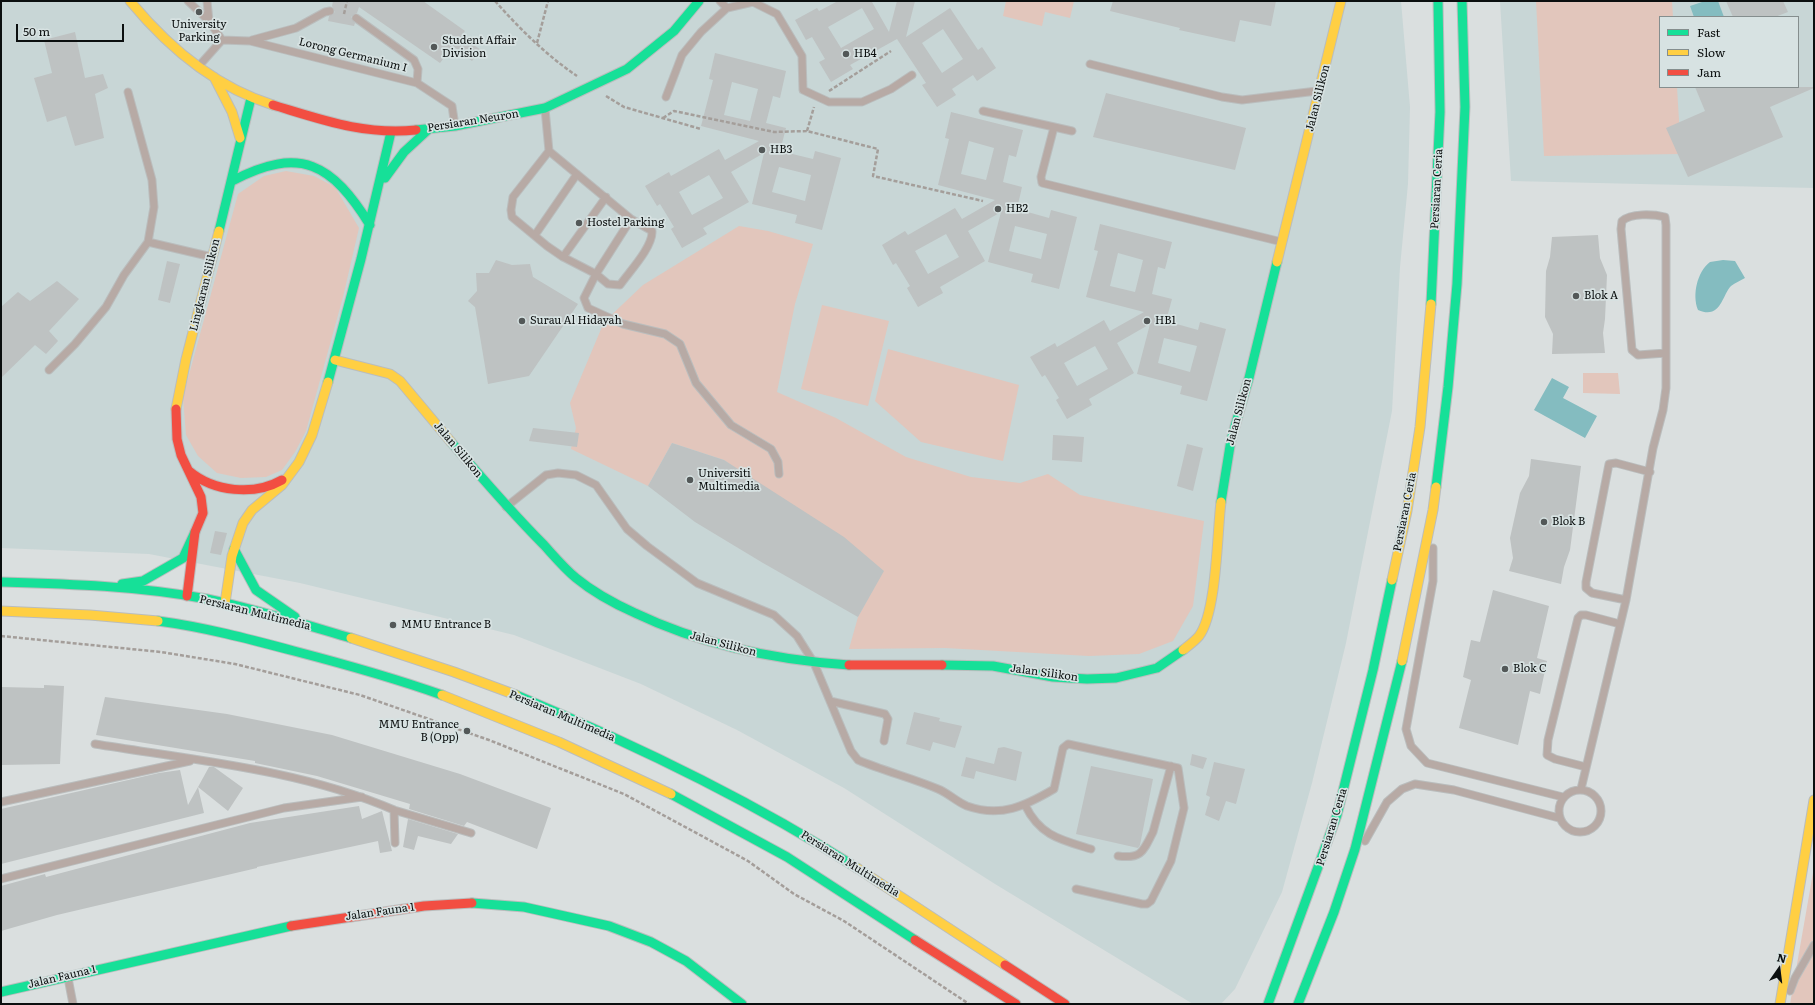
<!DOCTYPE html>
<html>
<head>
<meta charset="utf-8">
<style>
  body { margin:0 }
  #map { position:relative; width:1815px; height:1005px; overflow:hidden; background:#dadfdf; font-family:Literata,serif }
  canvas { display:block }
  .frame { position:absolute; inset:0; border:2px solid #0b0f0f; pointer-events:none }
  .legend { position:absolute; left:1659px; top:16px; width:140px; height:72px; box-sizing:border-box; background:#d7e2e2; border:1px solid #858e8e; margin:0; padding:5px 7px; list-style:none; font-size:12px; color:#0b0f0f }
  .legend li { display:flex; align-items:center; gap:8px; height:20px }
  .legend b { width:20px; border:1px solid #858e8e }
  .north { position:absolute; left:1759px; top:949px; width:40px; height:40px; -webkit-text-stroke:3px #d7e2e2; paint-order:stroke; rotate:14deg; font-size:11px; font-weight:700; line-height:16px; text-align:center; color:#0b0f0f }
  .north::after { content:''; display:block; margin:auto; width:14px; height:18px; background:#0b0f0f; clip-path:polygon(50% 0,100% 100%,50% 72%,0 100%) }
  .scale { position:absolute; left:16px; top:24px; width:108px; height:18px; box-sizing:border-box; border:2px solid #0b0f0f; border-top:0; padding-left:5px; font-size:12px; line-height:14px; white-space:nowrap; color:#0b0f0f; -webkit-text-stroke:3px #d7e2e2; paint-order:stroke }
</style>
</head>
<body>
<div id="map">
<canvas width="1815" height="1005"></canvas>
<div class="frame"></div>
<ul class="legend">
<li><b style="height:5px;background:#16e098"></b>Fast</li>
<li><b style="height:5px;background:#ffcf43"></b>Slow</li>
<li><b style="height:5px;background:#f24e42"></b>Jam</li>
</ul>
<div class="north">N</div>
<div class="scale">50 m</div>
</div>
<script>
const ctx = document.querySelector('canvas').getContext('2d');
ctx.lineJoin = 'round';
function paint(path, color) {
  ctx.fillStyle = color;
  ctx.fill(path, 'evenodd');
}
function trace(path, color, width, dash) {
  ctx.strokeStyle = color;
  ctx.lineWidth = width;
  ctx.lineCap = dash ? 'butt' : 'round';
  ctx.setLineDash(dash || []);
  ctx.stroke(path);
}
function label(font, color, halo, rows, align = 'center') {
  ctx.font = font + ' Literata,serif';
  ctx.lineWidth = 3.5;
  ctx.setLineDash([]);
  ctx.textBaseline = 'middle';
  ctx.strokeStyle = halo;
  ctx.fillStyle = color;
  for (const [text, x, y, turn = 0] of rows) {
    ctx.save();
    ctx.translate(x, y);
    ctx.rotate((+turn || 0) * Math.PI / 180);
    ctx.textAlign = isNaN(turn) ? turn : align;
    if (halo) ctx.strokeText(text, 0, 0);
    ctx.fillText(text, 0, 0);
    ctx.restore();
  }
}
const built = new Path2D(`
  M1 1H1401L1410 107 1408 184 1400 267 1392 411 1346 643 1312 783 1282 892 1235 989 1221 1004H1193L995 884 844 788 737 730 641 684 514 635 300 583 149 554 1 548Z
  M1500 1H1814V188L1511 181ZM1660 17H1798V87H1660Z`);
const green = new Path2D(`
  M1006 1H1074L1070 18 1045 12 1042 26 1003 16Z
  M1536 1H1672L1673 17H1660V87H1677L1681 154 1544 156Z
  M286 171 314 176 335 187 359 228 343 297 306 431 295 452 282 470 266 477 241 478 217 473 198 456 186 435 183 397 238 194 264 176Z
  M739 226 768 231 813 244 795 304 777 392 836 418 906 457 971 477 1020 483 1048 474 1080 495 1204 521 1193 606 1173 641 1139 654 1089 656 945 648 849 649 858 617 883 571 724 460 672 443 648 486 571 449 576 428 570 403 604 322 643 285Z
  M822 305 889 321 868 406 801 389Z
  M888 349 1019 385 1003 461 921 442 875 401Z
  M1583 373H1618L1620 394 1583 393Z
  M1814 867V1004H1790Z`);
const water = new Path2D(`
  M1705 1H1718L1724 17H1694L1690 6Z
  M1723 260 1735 261 1745 278C1741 280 1735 283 1731 286 1722 295 1721 320 1698 310 1692 295 1697 272 1710 262Z
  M1552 378 1569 387 1563 398 1597 416 1585 438 1534 410Z`);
const building = new Path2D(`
  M333 1H423L465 31 461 36 481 50 472 61 453 46 440 63 359 7 357 13 354 14 351 17 355 23 354 26 328 21 329 16 335 12 332 6Z
  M838 1H873L872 2 889 32 897 1H915L906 37 950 8 978 50 982 47 996 68 977 81 973 75 952 89 956 95 937 107 922 85 926 83 897 39 850 65 853 69 831 82 819 62 825 59 812 37 806 40 795 20 817 8 819 11ZM862 8 874 29 841 48 828 27ZM943 29 963 59 942 73 922 43Z
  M1113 1H1276L1271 26 1240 20 1235 42 1179 30 1180 28 1110 11Z
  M1726 1H1783L1788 12 1775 17H1733Z
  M75 32 85 78 103 74 108 88 95 94 104 138 75 146 66 116 47 122 34 78 52 73 44 40Z
  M715 53 786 71 780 98 773 96 766 123 786 128 780 151 813 159 815 151 841 158 822 230 795 223 797 215 752 204 764 153 731 172 749 202 703 228 707 234 682 248 671 229 674 227 660 204 657 206 645 186 669 172 671 176 719 149 725 160 759 141 701 126 713 80 709 79ZM732 82 758 89 750 121 724 115ZM779 167 811 175 805 201 772 192ZM709 175 723 198 692 215 679 192Z
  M1695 87H1814V88L1770 107 1783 137 1688 177 1666 128 1705 111Z
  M1106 93 1246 128 1235 170 1093 137Z
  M951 112 1023 130 1016 157 1009 155 1003 182 1022 187 1017 209 1049 218 1051 210 1077 217 1059 289 1031 282 1033 274 988 262 1001 212 968 231 985 261 940 287 943 293 918 307 907 288 910 286 896 263 893 265 882 245 905 231 908 235 955 208 962 219 995 200 938 185 949 139 945 138ZM969 141 994 148 986 180 961 174ZM1015 226 1047 234 1041 259 1009 251ZM946 234 959 257 928 274 915 251Z
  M1100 224 1172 242 1165 269 1158 267 1152 294 1172 299 1166 321 1198 330 1200 322 1226 329 1207 401 1180 394 1182 386 1137 374 1150 324 1117 343 1134 373 1089 399 1092 405 1067 419 1056 400 1059 398 1045 375 1042 377 1030 357 1055 343 1057 347 1104 320 1110 331 1144 312 1086 297 1098 251 1094 250ZM1118 253 1143 260 1135 292 1110 286ZM1164 338 1197 346 1190 372 1158 363ZM1095 346 1108 369 1077 386 1064 363Z
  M1598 235 1600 258 1607 275 1605 319 1603 333 1605 353 1552 354 1553 334 1545 317 1546 271 1550 257 1552 237Z
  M496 260 512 265 530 264 533 277 578 304 529 376 488 384 475 307 468 301 477 291 476 273H489Z
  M167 261 180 264 170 303 158 300Z
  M57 281 79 299 49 331 58 341 46 354 35 345 1 378V307L18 292 30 301Z
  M533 428 579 433 577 447 529 441Z
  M1053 435 1084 437 1082 462 1052 460Z
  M672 443 724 460 844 537 884 571 858 617 763 563 695 522 648 486Z
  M1187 444 1203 448 1193 491 1177 486Z
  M1531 459 1581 466 1570 550 1564 567 1561 584 1509 571 1513 558 1510 538 1520 493 1529 476Z
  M215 531 227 533 221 555 210 553Z
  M1493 590 1549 606 1537 658 1547 661 1540 694 1530 691 1518 745 1459 728 1471 680 1463 677 1471 640 1480 642Z
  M44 685 64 686 60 764 1 765V687L44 688Z
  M105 697 227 714 332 735 460 774 551 808 537 849 467 822 464 826 409 809 410 804 317 776 255 763V761L96 735Z
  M914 712 940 718 939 721 962 726 955 748 933 742 930 751 906 744Z
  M1004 747 1022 752 1016 781 976 771 974 779 961 776 966 757 994 764 998 748Z
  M1192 754 1207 758 1203 769 1190 765Z
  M1214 762 1245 769 1236 804 1226 801 1219 821 1205 815 1210 797 1206 795Z
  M1091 766 1153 779 1140 845 1138 848 1076 834Z
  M209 767H214L243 788 228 811 198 787Z
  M180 770 188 805 198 787 204 813 1 864V809L159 773Z
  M359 806 362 819 382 811 392 851 380 853 378 841 257 867V868L57 915 1 931V886L45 874 46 877 250 823Z
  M408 819 458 834 451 844 418 836 414 850 403 847Z`);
const path = new Path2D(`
  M495 1C520 29 546 55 577 76
  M344 14 347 1
  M537 43 548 1
  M829 91 891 51
  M606 96 624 107 701 129
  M663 118 674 111 774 132 807 131 878 149 873 176 983 201
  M807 131 814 107
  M1 636 161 652 235 664 360 695 489 740 624 794 700 835 748 861 794 894 844 921 969 1004`);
const lane = new Path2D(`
  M188 1 209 21 222 40
  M207 1 209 21
  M720 1 727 8 753 2 777 14 802 56 803 90 829 102H862L891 89 912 75
  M356 18 414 60 418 69 417 83
  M222 40 250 41 417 83 452 106 455 126
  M252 40 296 28 325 12 330 11
  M1090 64 1222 97 1242 100 1317 91
  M198 67 222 40
  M666 97 682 55 701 32 727 8
  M545 109 549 151 513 197 511 210 512 217 547 246 563 257 596 274 608 284 620 285C629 272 653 247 652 231L631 219 549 151
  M983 111 1072 131
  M1054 127 1041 177 1042 183 1282 242
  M631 219 596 274 584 298 588 308 623 324 665 334 680 344 696 383 731 425 771 449 778 462 779 474
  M535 235 577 174
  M148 242 212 257
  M563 257 606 197
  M49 370 75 344 106 307 124 275 148 242 154 207 152 180 128 92
  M506 507 546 475 558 473 576 475 596 485 627 529 647 546 697 583 774 615 797 636 814 663 851 751 858 760C884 771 912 778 938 789 948 793 957 802 967 806 1001 818 1025 806 1054 789L1063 748 1068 744 1178 768 1184 808 1171 861 1151 901 1147 904H1142L1076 889
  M1433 548V581L1406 729 1411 746 1427 763 1563 797
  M1626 600 1592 593 1586 588V582L1609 464 1616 463 1650 472
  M830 701 885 714 888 719 884 741
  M95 744C194 760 302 770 394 810L395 843
  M1586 767 1555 759 1547 755 1548 740 1578 618 1581 615H1586L1620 624
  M1581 789 1626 600 1653 448 1663 410 1666 388V225L1665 217C1653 214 1631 213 1622 221L1621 229 1632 350 1638 355 1666 353
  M1559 811a21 21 0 1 1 42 0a21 21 0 1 1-42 0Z
  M1 802 190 761
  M1025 805C1040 836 1061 840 1091 849
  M394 810 471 833
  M1365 841 1387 802 1402 789 1415 784 1454 790 1559 818
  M1118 856C1141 859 1143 852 1153 832L1171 766
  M1 879 284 808 362 797
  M68 978 73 1004
  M1790 991 1795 978 1814 945`);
const fast = new Path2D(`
  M416 130 455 126 545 108 627 69 674 31 699 1
  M385 178 404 152 430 128
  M232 181C301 145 332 164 370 225
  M219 231 251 98
  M1431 304 1440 112 1438 1
  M328 382 361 259 391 132
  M451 442C481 477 511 512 544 545 554 556 564 568 576 578 593 592 615 604 635 613 702 645 775 660 849 665
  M1436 487 1448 387 1457 284 1465 107 1462 1
  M1221 502 1231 440 1249 378 1277 262
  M234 549 256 590 295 617
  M1 582C70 584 139 586 207 599 255 609 303 624 351 638
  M122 584 143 581 183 558 195 532
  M158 621C204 627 249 639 294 651 344 664 394 678 442 695
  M942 665 993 666 1053 677 1087 679 1116 678 1157 668 1183 650
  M516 695C634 744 749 799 857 868
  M671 794 787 857 915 940
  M472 903 524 907 609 926 651 942 686 961 742 1004
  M1 992 291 926
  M1268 1004 1337 815 1373 670 1392 580
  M1298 1004 1334 912 1355 849 1402 661`);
const slow = new Path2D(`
  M130 1C168 47 215 87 273 105
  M214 77 232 112 240 138
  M1277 262 1341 1
  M335 360 390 374 400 381 451 442
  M176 409 186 359 219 231
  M1392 580 1407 511 1420 427 1431 304
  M225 603 232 556 243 523 252 510 282 485 299 462 312 435 328 382
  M1 611 90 615 158 621
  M351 638 454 672 516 695
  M1183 650C1188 646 1195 641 1199 636 1217 612 1217 533 1221 502
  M1402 661 1433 510 1436 487
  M442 695 559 742 671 794
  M857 868 1005 965
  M1780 1004 1814 800`);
const jam = new Path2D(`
  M273 105C323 120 363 135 416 130
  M176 409 177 439 181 455 201 497 203 513 195 532 187 596
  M189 471C214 492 254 496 282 480
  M849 665H942
  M291 926 424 906 472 903
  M915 940 1016 1004
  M1005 965 1065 1004`);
const markers = [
  [199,12,4,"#535858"],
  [434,47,4,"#535858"],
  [846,54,4,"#535858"],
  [762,150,4,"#535858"],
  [998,209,4,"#535858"],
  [579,223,4,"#535858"],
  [1576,296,4,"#535858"],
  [522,321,4,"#535858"],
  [1147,321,4,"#535858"],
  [690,480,4,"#535858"],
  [1544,522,4,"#535858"],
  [393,625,4,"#535858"],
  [1505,669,4,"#535858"],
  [467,731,4,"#535858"]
];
const poiNames = [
  ["University",199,25,"center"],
  ["Parking",199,38,"center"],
  ["Student Affair",442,41],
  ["Division",442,54],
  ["HB4",854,54],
  ["HB3",770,150],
  ["HB2",1006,209],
  ["Hostel Parking",587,223],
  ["Blok A",1584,296],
  ["Surau Al Hidayah",530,321],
  ["HB1",1155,321],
  ["Universiti",698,474],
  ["Multimedia",698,487],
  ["Blok B",1552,522],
  ["MMU Entrance B",401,625],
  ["Blok C",1513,669],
  ["MMU Entrance",459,725,"right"],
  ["B (Opp)",459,738,"right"]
];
const streetNames = [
  ["Lorong Germanium I",353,55,14],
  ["Jalan Silikon",1318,98,-76],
  ["Persiaran Neuron",473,121,-9],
  ["Persiaran Ceria",1437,189,-87],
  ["Lingkaran Silikon",205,285,-76],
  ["Jalan Silikon",1239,412,-75],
  ["Jalan Silikon",458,450,50],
  ["Persiaran Ceria",1405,512,-79],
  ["Persiaran Multimedia",255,613,14],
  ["Jalan Silikon",723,644,15],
  ["Jalan Silikon",1044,673,8],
  ["Persiaran Multimedia",562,716,23],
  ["Persiaran Ceria",1332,827,-73],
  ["Persiaran Multimedia",850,864,32],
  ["Jalan Fauna 1",380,912,-8],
  ["Jalan Fauna 1",62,977,-13]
];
paint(built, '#c8d6d6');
paint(green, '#e2c6bc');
paint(water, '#84bcc0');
paint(building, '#bec2c2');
trace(lane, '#babdbd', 9);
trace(fast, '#babdbd', 11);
trace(slow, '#babdbd', 11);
trace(jam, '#babdbd', 11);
trace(path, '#a49e9a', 2.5, [4, 2]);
trace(lane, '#b7aaa5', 7);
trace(fast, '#16e098', 9);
trace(slow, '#ffcf43', 9);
trace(jam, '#f24e42', 9);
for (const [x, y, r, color] of markers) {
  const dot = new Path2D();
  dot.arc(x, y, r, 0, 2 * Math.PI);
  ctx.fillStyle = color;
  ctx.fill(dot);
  trace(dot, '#d7e2e2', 1.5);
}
label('11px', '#0b0f0f', '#d7e2e2', poiNames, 'left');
label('11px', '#0b0f0f', '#d7e2e2', streetNames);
</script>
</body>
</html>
